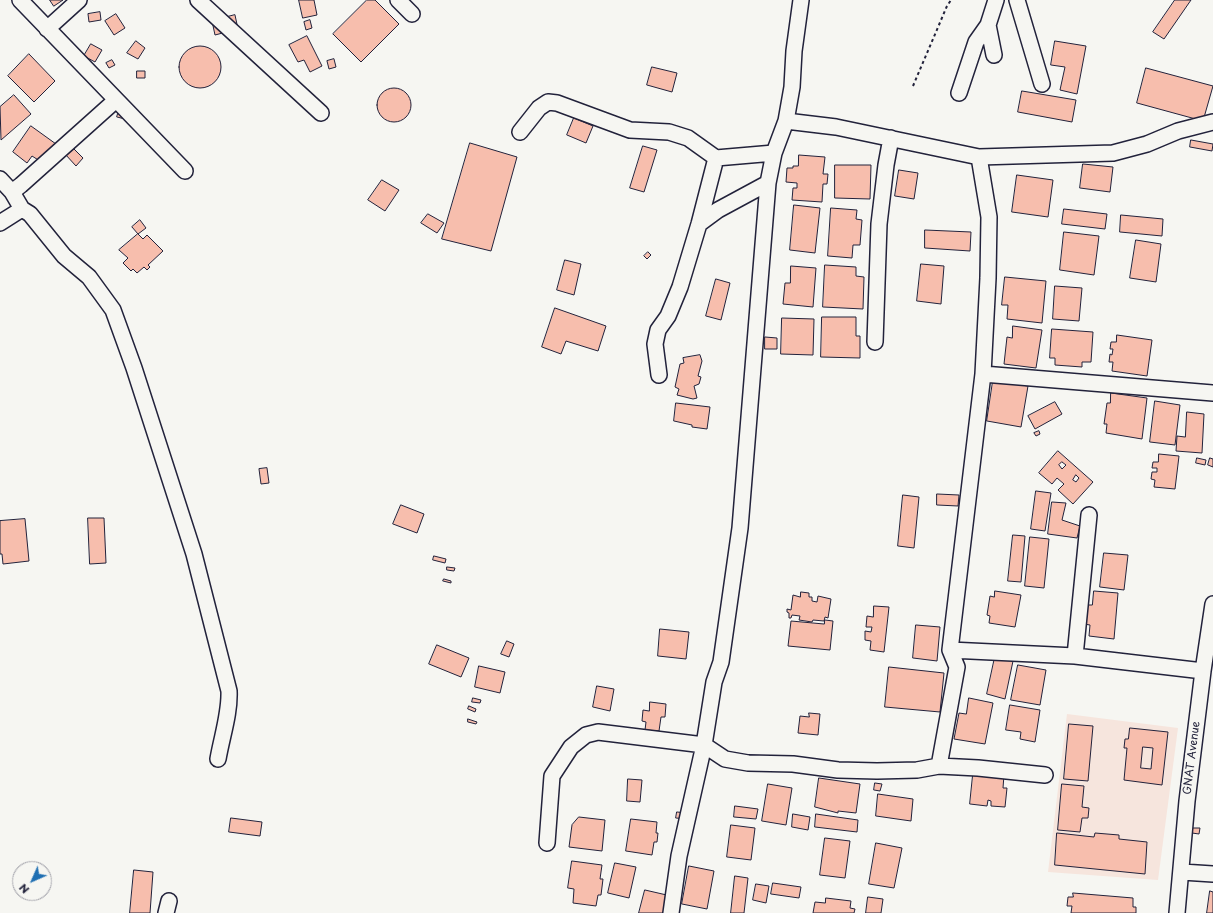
<!DOCTYPE html>
<html>
<head>
<meta charset="utf-8">
<style>
  body { margin:0 }
  #map { position:relative; width:1213px; height:913px; overflow:hidden; background:#f6f6f2; font-family:"Playpen Sans",sans-serif }
  canvas { display:block }
  .north { position:absolute; left:12px; top:861px; width:40px; height:40px; box-sizing:border-box; background:#f6f6f2; border:1px solid #a1a1a9; border-radius:50%; rotate:225deg; font-size:11px; font-weight:700; line-height:16px; text-align:center; color:#22223b }
  .north::after { content:''; display:block; margin:auto; width:14px; height:18px; background:#1f6fb2; clip-path:polygon(50% 0,100% 100%,50% 72%,0 100%) }
</style>
</head>
<body>
<div id="map">
<canvas width="1213" height="913"></canvas>
<div class="north">N</div>
</div>
<script>
const ctx = document.querySelector('canvas').getContext('2d');
ctx.lineJoin = 'round';
function paint(path, color) {
  ctx.fillStyle = color;
  ctx.fill(path, 'evenodd');
}
function trace(path, color, width, dash) {
  ctx.strokeStyle = color;
  ctx.lineWidth = width;
  ctx.lineCap = dash ? 'butt' : 'round';
  ctx.setLineDash(dash || []);
  ctx.stroke(path);
}
function label(font, color, halo, rows, align = 'center') {
  ctx.font = font + ' "Playpen Sans",sans-serif';
  ctx.lineWidth = 3;
  ctx.setLineDash([]);
  ctx.textBaseline = 'middle';
  ctx.strokeStyle = halo;
  ctx.fillStyle = color;
  for (const [text, x, y, turn = 0] of rows) {
    ctx.save();
    ctx.translate(x, y);
    ctx.rotate((+turn || 0) * Math.PI / 180);
    ctx.textAlign = isNaN(turn) ? turn : align;
    if (halo) ctx.strokeText(text, 0, 0);
    ctx.fillText(text, 0, 0);
    ctx.restore();
  }
}
const built = new Path2D(`
  M1067 714 1178 728 1158 880 1048 872Z`);
const building = new Path2D(`
  M50 0H63L54 6Z
  M299 0H314L317 15 303 18Z
  M367 0H375L399 24 361 62 333 34Z
  M1175 0H1191L1164 39 1153 32Z
  M100 12 101 20 89 22 88 14Z
  M116 14 125 28 114 35 105 21Z
  M235 15 238 29 215 35 212 21Z
  M310 20 312 28 306 30 304 22Z
  M307 36 322 66 310 72 304 60 298 62 289 45Z
  M136 41 145 48 138 59 127 53Z
  M1055 41 1086 46 1077 94 1060 90 1065 67 1051 65Z
  M91 44 102 50 95 62 84 56Z
  M179 67a21 21 0 1 1 42 0a21 21 0 1 1-42 0Z
  M29 54 55 81 34 102 8 76Z
  M334 59 336 67 329 69 327 61Z
  M112 60 115 65 109 68 106 63Z
  M652 67 677 73 672 92 647 85Z
  M1146 68 1213 86 1203 121 1137 103Z
  M137 71H145V78H137Z
  M377 105a17 17 0 1 1 34 0a17 17 0 1 1-34 0Z
  M1022 91 1076 100 1072 122 1018 112Z
  M14 95 31 114 1 140 0 107Z
  M119 110 125 119 117 117Z
  M574 118 593 126 586 143 567 135Z
  M31 126 56 144 43 163 32 156 27 163 13 152Z
  M1191 140 1213 144 1212 151 1190 147Z
  M470 143 517 157 491 251 442 239Z
  M643 146 657 150 644 192 630 188Z
  M72 147 83 158 76 166 65 154Z
  M799 155 825 157 823 174H828L827 184H823L822 202 792 200 793 188H797V183L786 182 787 168H793V166H798Z
  M1083 164 1113 167 1110 192 1080 188Z
  M835 165H871L870 199 835 198Z
  M899 170 918 173 914 199 895 196Z
  M1017 175 1053 180 1048 217 1012 212Z
  M382 180 399 190 385 211 368 200Z
  M794 205 820 208 815 253 790 250Z
  M831 208 857 210 856 219 862 220 860 245H853L852 258 828 256Z
  M1064 209 1107 214 1105 229 1062 224Z
  M428 214 444 223 437 233 421 223Z
  M1121 215 1163 219 1162 236 1120 232Z
  M140 220 146 228 138 234 132 227Z
  M925 230 971 232 970 251 925 248Z
  M1064 232 1099 236 1094 275 1060 270Z
  M138 234 143 239 147 235 163 251 148 265 150 267 147 270 144 267 137 273 133 269 131 271 123 263 128 258 119 250Z
  M1136 240 1161 244 1156 282 1130 278Z
  M648 252 651 255 647 259 644 256Z
  M565 260 581 264 574 295 557 290Z
  M921 264 944 266 941 304 917 301Z
  M825 265 856 267V276L864 277 863 309 823 307Z
  M791 266 816 268 813 307 783 304 785 283H790Z
  M1005 277 1046 281 1042 323 1007 319 1008 305H1002Z
  M716 279 730 283 721 320 706 316Z
  M1055 286 1082 288 1079 321 1053 319Z
  M555 308 606 326 598 351 566 341 561 354 542 347Z
  M822 317H856V336H860V358L821 357Z
  M782 318 814 319 813 355 781 354Z
  M1013 326 1042 330 1036 368 1004 364 1007 337 1012 338Z
  M1052 329 1093 332 1091 362H1082V367L1055 365V358H1050Z
  M1117 335 1152 340 1147 376 1112 371 1113 362H1109L1110 354 1112 355 1113 349H1110L1111 342H1116Z
  M765 337 777 338V349H765Z
  M700 355 702 361 698 376 701 377 699 384 694 386 697 398 693 399 677 395 679 389 675 387 680 364 684 363 683 358Z
  M993 381 1028 386 1021 427 987 421Z
  M1111 393 1147 398 1142 439 1106 433 1107 424H1104L1107 403H1110Z
  M1155 401 1180 405 1175 445 1150 442Z
  M1055 402 1062 414 1035 429 1028 416Z
  M676 403 710 407 707 429 692 427V425L674 421Z
  M1187 412 1204 414 1202 453 1176 451 1177 436 1185 437Z
  M1039 431 1040 434 1036 436 1034 433Z
  M1058 451 1093 482 1073 504 1058 490 1064 484 1057 478 1052 484 1039 473ZM1062 462 1066 465 1062 469 1059 465ZM1076 475 1079 478 1076 482 1073 480Z
  M1159 454 1179 456 1175 489 1154 487 1155 480 1151 479 1152 472H1157V468H1152L1153 462H1158Z
  M1197 458 1206 460 1205 465 1196 463Z
  M1210 458 1213 459V467L1208 465Z
  M267 468 269 483 261 484 259 469Z
  M1036 491 1051 493 1045 531 1031 529Z
  M937 494 959 495 958 506 937 505Z
  M903 495 919 497 914 548 898 546Z
  M1052 502 1066 503 1062 520 1080 526 1077 538 1048 534Z
  M401 505 424 514 417 533 393 524Z
  M88 518H104L106 563 90 564Z
  M25 519 29 561 3 564 2 554H0V521Z
  M1013 535 1025 536 1021 582 1008 581Z
  M1030 537 1049 539 1044 588 1025 586Z
  M1104 553 1128 555 1124 590 1100 587Z
  M434 556 446 559 445 563 433 560Z
  M447 567 455 568 454 571 447 570Z
  M444 579 451 581V583L443 581Z
  M995 591 1021 595 1015 627 989 623 990 616 987 615 990 596 994 597Z
  M1094 591 1118 593 1114 639 1089 636 1090 625 1084 624 1086 605H1092Z
  M801 592 809 593V597H812V601L817 602 818 596 831 599 828 618 825 617 824 621 813 620 812 622 799 620 800 616 792 615 791 618H789V613L787 612V609L791 610 793 595 800 597Z
  M874 606 889 607 884 652 870 650 871 641 865 640V631L871 632 872 627H866L867 616 873 617Z
  M825 620 833 621 830 650 788 646 791 621 824 624Z
  M916 625 940 627 937 661 913 658Z
  M660 629 689 632 686 659 658 656Z
  M507 641 514 644 509 657 501 654Z
  M437 645 469 658 461 677 429 664Z
  M995 657 1013 661 1005 699 987 694Z
  M1018 665 1046 670 1040 705 1011 700Z
  M479 666 505 672 500 693 475 687Z
  M889 667 944 673 940 712 885 707Z
  M597 686 614 689 610 711 593 707Z
  M473 698 481 700 480 703 472 702Z
  M969 698 993 703 985 744 954 739 959 713 966 714Z
  M650 702 666 704 665 717H661L659 731 645 730 646 722 642 721 643 710 649 711Z
  M1010 705 1040 710 1035 742 1020 739 1021 732 1006 730Z
  M469 706 476 709 475 712 468 709Z
  M809 713 820 714 818 735 798 733 800 716 809 717Z
  M468 719 477 722 476 724 468 722Z
  M1069 724 1093 726 1088 781 1064 779Z
  M1130 728 1168 732 1162 785 1124 780 1127 748H1124L1125 739H1128ZM1143 747 1153 748 1151 769 1141 768Z
  M973 775H1004L1003 788H1007L1005 807 991 806V801L988 800 987 806 970 804Z
  M819 778 860 784 856 813 838 811V813L815 807Z
  M628 779 642 780 640 802 627 801Z
  M875 783 882 784 880 791 874 790Z
  M768 784 792 788 786 825 762 821Z
  M1062 784 1084 786 1082 807 1089 808 1088 818H1082L1080 832 1058 830Z
  M878 794 913 799 911 821 876 816Z
  M735 806 758 809 756 819 734 817Z
  M677 812 687 813 686 819 676 818Z
  M793 814 810 817 808 830 792 827Z
  M816 814 858 820 857 832 815 827Z
  M579 817 605 820 602 851 569 847 572 825Z
  M231 818 262 822 260 836 229 832Z
  M631 819 657 822 656 833H658L657 842H654L652 855 626 851Z
  M731 825 755 828 751 860 727 857Z
  M1193 828H1200L1199 834 1192 833Z
  M1057 833 1094 837 1095 833 1119 835V839L1147 842 1145 874 1055 865Z
  M825 838 850 841 845 878 820 875Z
  M876 843 902 848 894 888 869 884Z
  M572 861 602 865 600 879H603L601 895H598L596 906 573 903 574 889 568 888Z
  M615 863 636 867 629 898 608 893Z
  M689 866 714 871 707 909 682 904Z
  M134 870 153 872 150 913H130Z
  M735 876 748 878 744 913H731Z
  M773 883 801 887 799 898 771 894Z
  M756 884 769 886 766 903 753 900Z
  M645 890 671 896 667 913H639Z
  M1210 891 1213 892V913H1207Z
  M1073 893 1133 898V907H1136V913H1071L1072 906H1067L1068 897H1073Z
  M868 897 883 899 881 913H866Z
  M826 898 851 901 850 908 855 909 854 913H813L815 902 825 903Z`);
const path = new Path2D(`
  M913 86 947 6 951 0`);
const minor = new Path2D(`
  M20 0 185 171
  M198 0 321 113
  M398 0 412 14
  M1017 0 1042 84
  M47 29 79 0
  M994 55 988 25 996 0
  M959 93 976 42 988 25
  M786 121 792 87 794 51 801 0
  M520 132 539 108 548 102 557 103 630 130 669 132 688 138 716 158
  M0 179 12 192 22 209 30 214 64 256 89 277 113 310 134 368 194 554 229 691C230 713 222 736 218 759
  M12 192 21 185 116 100
  M0 223 22 209
  M699 224 718 210 768 183
  M875 342 879 224 886 165 891 138
  M983 374 1213 393
  M659 375 655 344 658 330 668 316 680 287 699 224 716 158 774 153
  M950 650 1075 656 1203 671
  M1075 656 1089 515
  M939 766 957 667 950 650 983 374 988 278 989 217 979 157
  M547 843 552 776 571 747 586 735 598 732 704 745 725 759 748 763 793 764 838 770 877 771 917 770 939 766 978 768 1045 775
  M1182 872 1213 874
  M166 913 169 901
  M671 913 679 856 704 745 714 682 721 662 740 528 768 183 774 153 786 121 836 127 979 157 1113 153 1147 144 1178 131 1213 122
  M1177 913 1187 801 1203 671 1213 604`);
const streetNames = [
  ["GNAT Avenue",1192,758,-83]
];
paint(built, '#f6e5dd');
paint(building, '#f7bead');
trace(building, '#22223b', 1);
trace(minor, '#22223b', 18);
trace(path, '#22223b', 2, [3, 3]);
trace(minor, '#f6f6f2', 15);
label('11px', '#22223b', '#f6f6f2', streetNames);
</script>
</body>
</html>
